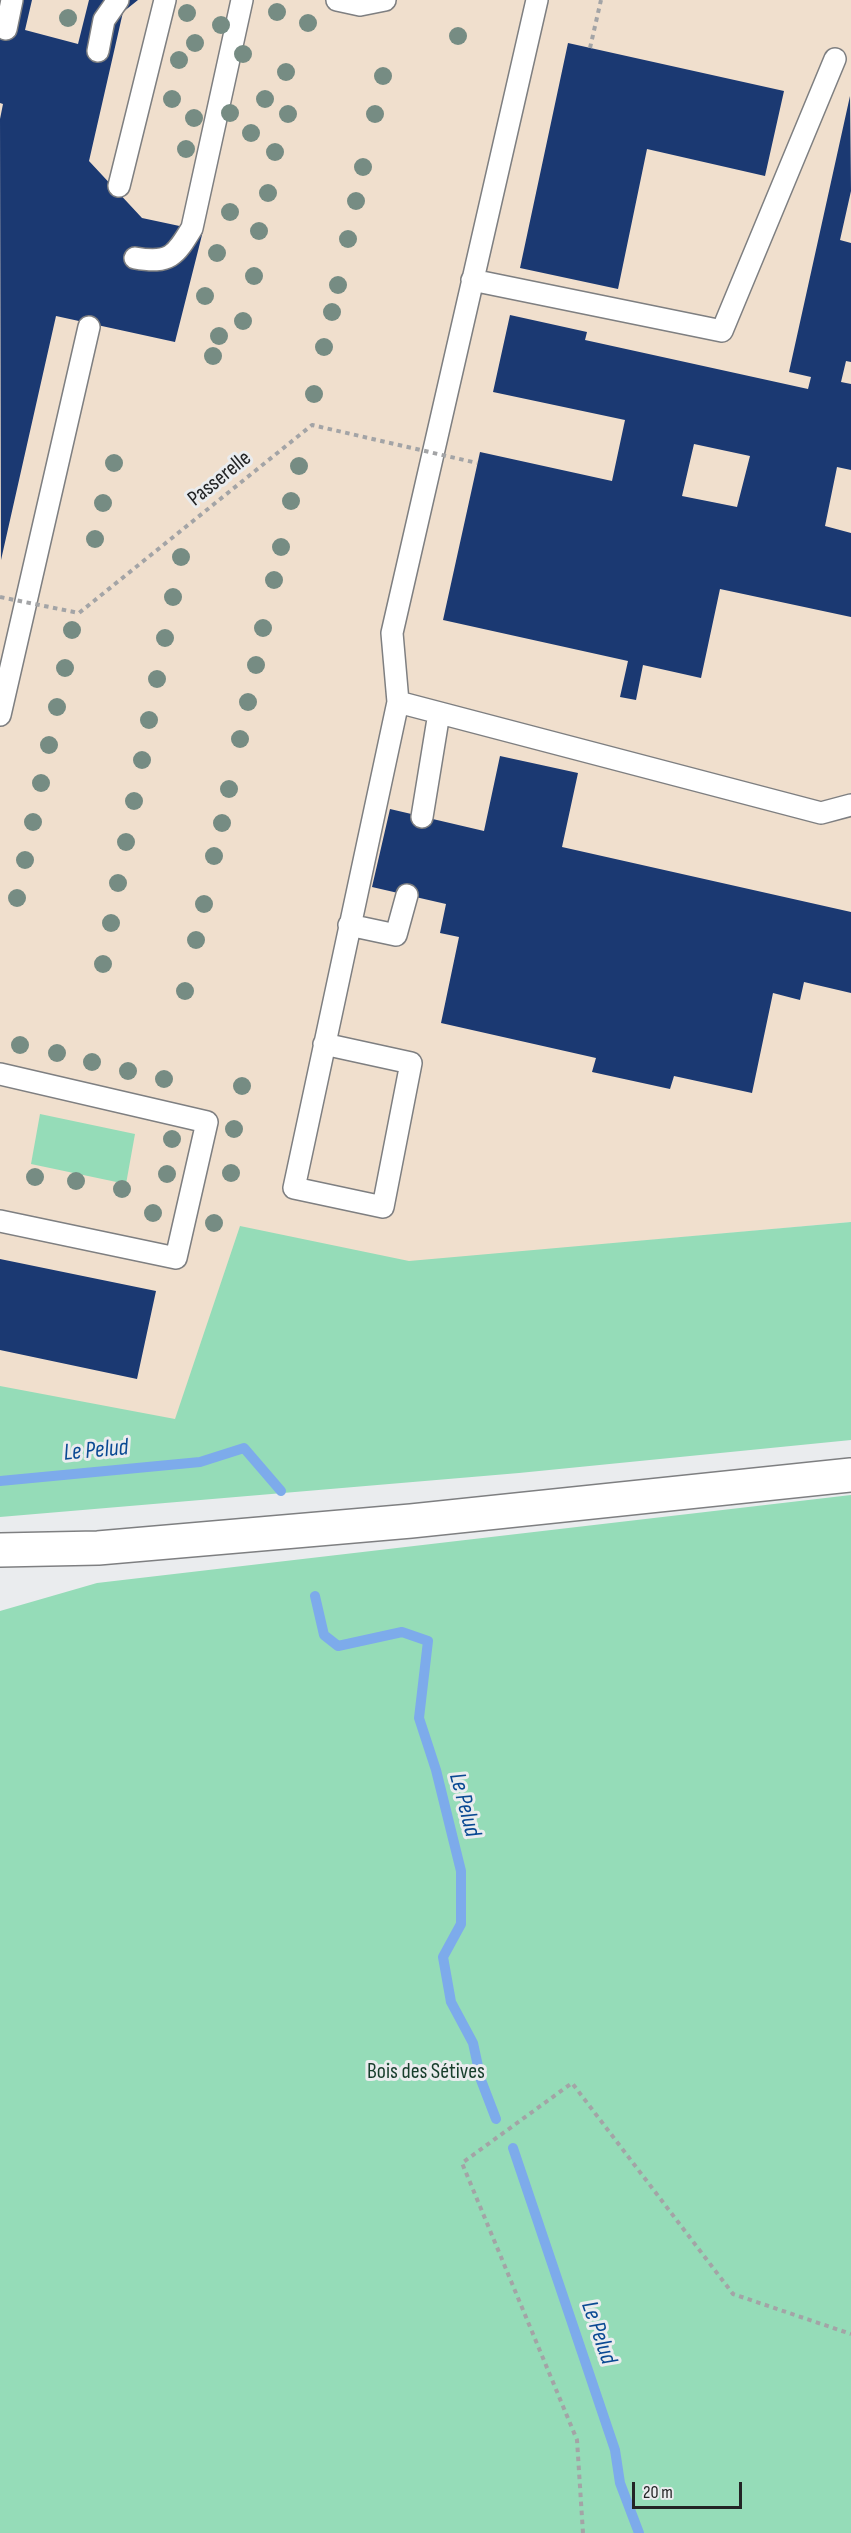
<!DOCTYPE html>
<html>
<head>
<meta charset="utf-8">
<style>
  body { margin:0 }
  #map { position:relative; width:851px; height:2533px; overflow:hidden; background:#eaecee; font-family:"Sofia Sans Condensed",sans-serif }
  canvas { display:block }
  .scale { position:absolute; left:632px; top:2482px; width:110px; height:27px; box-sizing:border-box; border:3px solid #232425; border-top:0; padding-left:8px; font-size:18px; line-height:21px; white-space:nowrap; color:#232425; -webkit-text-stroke:4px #eaecee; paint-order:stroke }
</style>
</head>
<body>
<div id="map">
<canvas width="851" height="2533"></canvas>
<div class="scale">20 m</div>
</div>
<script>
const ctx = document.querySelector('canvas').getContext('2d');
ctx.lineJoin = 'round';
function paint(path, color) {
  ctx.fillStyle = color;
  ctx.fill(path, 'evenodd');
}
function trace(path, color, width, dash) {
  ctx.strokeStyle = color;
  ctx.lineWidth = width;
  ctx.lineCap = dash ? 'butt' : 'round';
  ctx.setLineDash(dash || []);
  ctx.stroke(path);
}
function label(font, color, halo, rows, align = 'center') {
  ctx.font = font + ' "Sofia Sans Condensed",sans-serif';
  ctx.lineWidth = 6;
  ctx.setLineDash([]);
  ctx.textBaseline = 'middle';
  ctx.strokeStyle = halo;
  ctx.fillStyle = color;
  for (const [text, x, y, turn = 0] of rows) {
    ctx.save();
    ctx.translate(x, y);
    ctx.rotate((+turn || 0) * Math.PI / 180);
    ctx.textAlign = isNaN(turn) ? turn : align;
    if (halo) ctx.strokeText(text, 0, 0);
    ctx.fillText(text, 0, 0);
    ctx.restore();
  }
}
const medical = new Path2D(`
  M0 0H851V1222L586 1246 581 1433 0 1473Z`);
const green = new Path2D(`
  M40 1114 135 1134 126 1184 31 1164Z
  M851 1222V1440L519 1473 0 1517V1386L175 1419 240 1226 409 1261Z
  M851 1495V2533H0V1611L97 1583Z`);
const stream = new Path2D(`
  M0 1481 200 1462 244 1448 281 1491
  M315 1596 324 1635 338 1646 402 1632 428 1641 419 1718 436 1770 461 1871V1924L443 1957 451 2002 473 2043 481 2080 496 2119
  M513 2148 615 2450 620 2483 639 2533`);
const building = new Path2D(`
  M0 0H32L25 30 78 44 89 0H138L123 12 89 161 142 218 203 231 175 342 56 316 1 560 0 119 3 104 0 103Z
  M568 43 784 91 765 176 647 149 618 289 520 268Z
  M850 96 851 191 840 240 851 243V362L846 361 841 382 851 384V470L837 467 825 526 851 533V617L720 589 701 678 643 665 636 700 620 697 628 661 443 620 480 452 612 481 625 420 493 392 510 315 587 332 585 340 808 389 811 377 789 372ZM694 444 750 456 737 507 682 496Z
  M500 756 578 773 562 847 851 912V993L804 982 800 1000 773 993 752 1093 674 1076 670 1089 592 1072 596 1058 441 1023 459 937 440 933 446 904 372 887 390 809 484 831Z
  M0 1259 156 1291 137 1379 0 1350Z`);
const path = new Path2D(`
  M590 48 601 0
  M583 2533 577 2440 462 2163 572 2083 733 2294 851 2334`);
const lane = new Path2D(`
  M337 0 360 5 385 0
  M537 0 392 633 398 702 821 813 851 805
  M6 29 12 0
  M98 51 104 20 118 0
  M119 186 165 0
  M135 258C170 264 175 256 192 228L242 0
  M472 280 722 331 835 59
  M0 715 89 327
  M422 817 439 713
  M349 925 396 935 407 895
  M324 1044 411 1063 383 1207 294 1188C328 1026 363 864 398 702
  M0 1074 207 1122 176 1258 0 1221`);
const primary = new Path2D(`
  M0 1550 98 1548 411 1521 851 1475`);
const pathBridge = new Path2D(`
  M0 597 79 613 312 425 477 463`);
const trees = [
  [277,12],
  [187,13],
  [68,18],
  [308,23],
  [221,25],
  [458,36],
  [195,43],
  [243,54],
  [179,60],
  [286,72],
  [383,76],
  [172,99],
  [265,99],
  [230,113],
  [288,114],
  [375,114],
  [194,118],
  [251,133],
  [186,149],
  [275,152],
  [363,167],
  [268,193],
  [356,201],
  [230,212],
  [259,231],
  [348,239],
  [217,253],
  [254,276],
  [338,285],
  [205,296],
  [332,312],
  [243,321],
  [219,336],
  [324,347],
  [213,356],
  [314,394],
  [114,463],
  [299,466],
  [291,501],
  [103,503],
  [95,539],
  [281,547],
  [181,557],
  [274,580],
  [173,597],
  [263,628],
  [72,630],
  [165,638],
  [256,665],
  [65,668],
  [157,679],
  [248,702],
  [57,707],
  [149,720],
  [240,739],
  [49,745],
  [142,760],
  [41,783],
  [229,789],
  [134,801],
  [33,822],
  [222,823],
  [126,842],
  [214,856],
  [25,860],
  [118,883],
  [17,898],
  [204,904],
  [111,923],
  [196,940],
  [103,964],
  [185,991],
  [20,1045],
  [57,1053],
  [92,1062],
  [128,1071],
  [164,1079],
  [242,1086],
  [234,1129],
  [172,1139],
  [231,1173],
  [167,1174],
  [35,1177],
  [76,1181],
  [122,1189],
  [153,1213],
  [214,1223]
];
const streetNames = [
  ["Passerelle",220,479,-39]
];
const parkNames = [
  ["Bois des Sétives",426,2072]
];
const waterNames = [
  ["Le Pelud",96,1451,-5],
  ["Le Pelud",464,1805,75],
  ["Le Pelud",598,2333,71]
];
paint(medical, '#f0dfcd');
paint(green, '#95dcb8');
trace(stream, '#7dabeb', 10);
paint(building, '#1b3972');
trace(lane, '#7e7f81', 24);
trace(primary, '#7e7f81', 36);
trace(path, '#a3a4a6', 4, [4.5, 4.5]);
trace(lane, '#fff', 21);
trace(primary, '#fff', 33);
trace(pathBridge, '#a3a4a6', 4, [4.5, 4.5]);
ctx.fillStyle = '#768c83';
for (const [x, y] of trees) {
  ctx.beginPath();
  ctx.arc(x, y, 9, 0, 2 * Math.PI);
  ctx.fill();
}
label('22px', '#232425', '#eaecee', streetNames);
label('22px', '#173e2c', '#eaecee', parkNames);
label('italic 24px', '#0a4993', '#eaecee', waterNames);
</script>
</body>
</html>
